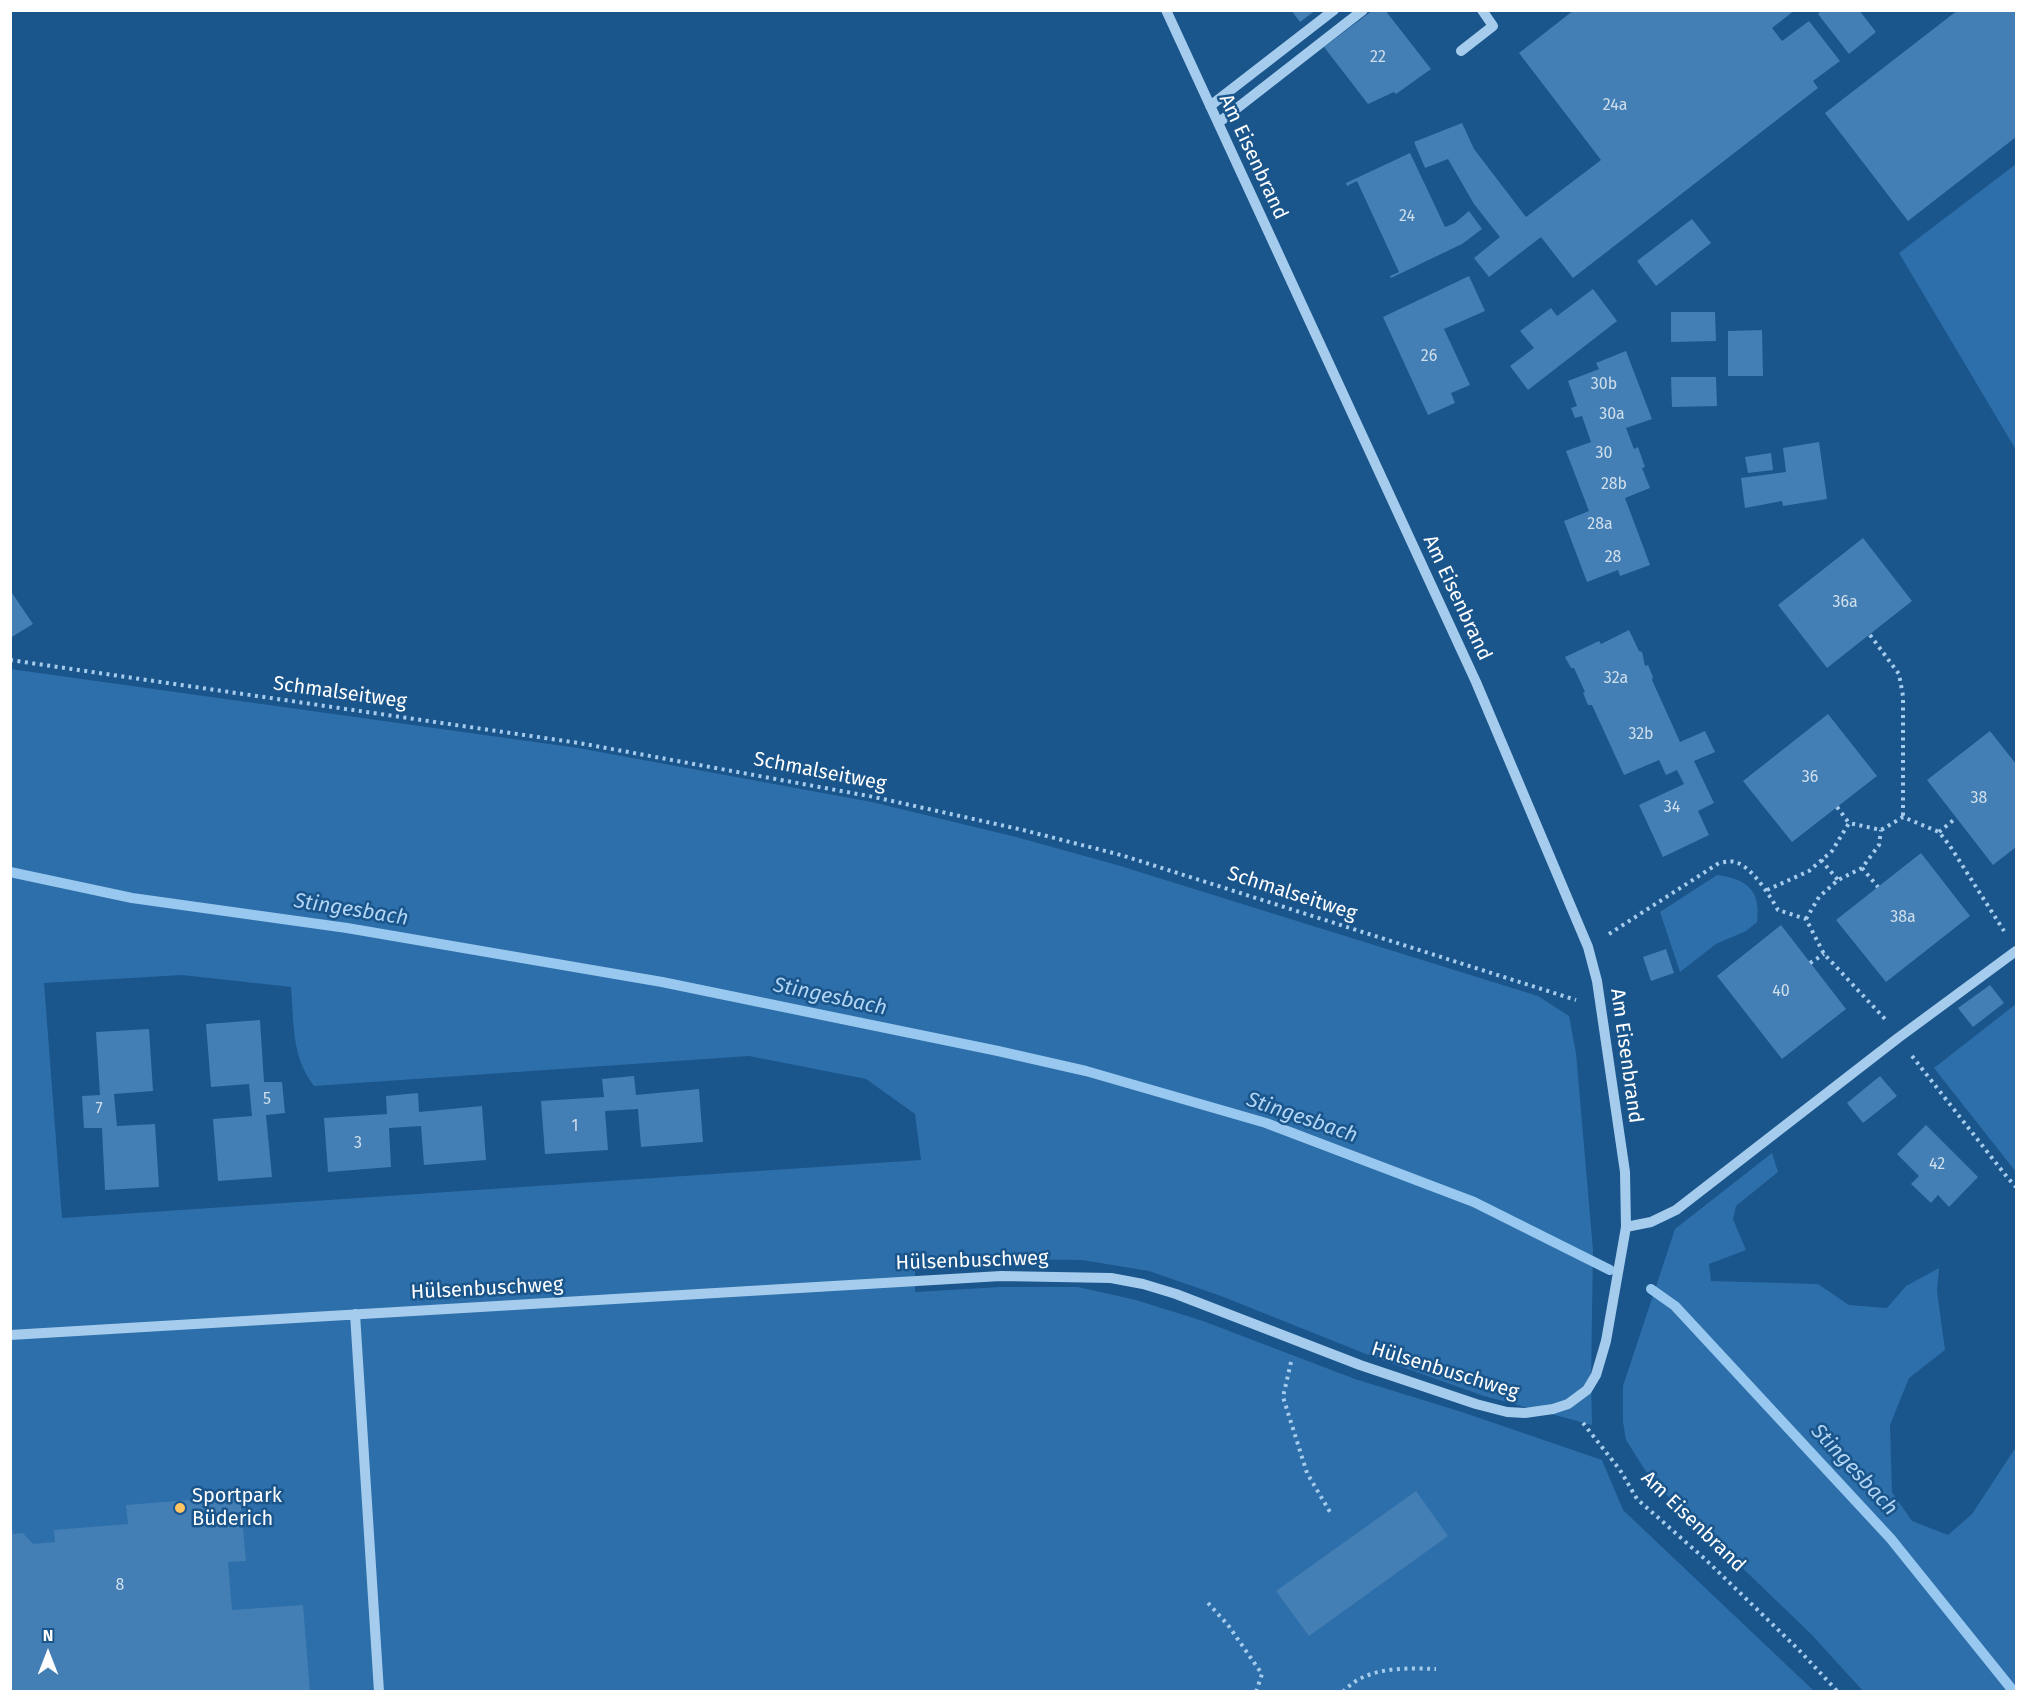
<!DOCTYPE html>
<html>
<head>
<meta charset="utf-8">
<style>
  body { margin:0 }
  #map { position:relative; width:2027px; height:1702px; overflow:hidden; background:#1a558b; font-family:"Fira Sans",sans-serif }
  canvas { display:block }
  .frame { position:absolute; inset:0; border:12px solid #fff; pointer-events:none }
  .north { position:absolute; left:18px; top:1624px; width:60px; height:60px; -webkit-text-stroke:4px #1a558b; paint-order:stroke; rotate:0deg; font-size:16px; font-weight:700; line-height:24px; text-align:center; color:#fff }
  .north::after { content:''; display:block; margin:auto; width:21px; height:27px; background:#fff; clip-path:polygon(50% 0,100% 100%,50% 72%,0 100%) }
</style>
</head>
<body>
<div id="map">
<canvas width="2027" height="1702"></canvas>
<div class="frame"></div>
<div class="north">N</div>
</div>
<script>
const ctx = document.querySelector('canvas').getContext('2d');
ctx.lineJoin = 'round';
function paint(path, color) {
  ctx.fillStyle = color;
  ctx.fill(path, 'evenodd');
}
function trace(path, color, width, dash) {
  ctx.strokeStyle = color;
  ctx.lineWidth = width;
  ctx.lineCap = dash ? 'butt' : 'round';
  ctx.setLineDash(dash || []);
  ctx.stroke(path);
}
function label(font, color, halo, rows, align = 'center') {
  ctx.font = font + ' "Fira Sans",sans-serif';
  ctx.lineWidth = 5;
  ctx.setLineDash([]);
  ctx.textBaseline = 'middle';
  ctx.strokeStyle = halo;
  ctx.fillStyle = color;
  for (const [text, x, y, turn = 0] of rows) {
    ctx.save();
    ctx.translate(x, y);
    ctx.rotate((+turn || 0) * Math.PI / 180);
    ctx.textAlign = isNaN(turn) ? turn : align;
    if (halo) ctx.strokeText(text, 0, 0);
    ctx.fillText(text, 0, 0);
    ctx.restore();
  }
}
const green = new Path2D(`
  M2016 164V450L1899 253Z
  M10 669 578 748 872 802 1020 838 1117 865 1538 996 1569 1016 1576 1053 1593 1250 1591 1381 1592 1425 1484 1396 1371 1356 1221 1296 1149 1271 1082 1260 999 1259 915 1264V1292L1000 1287H1078L1136 1300 1203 1321 1355 1379 1465 1413 1602 1460 1623 1510 1814 1691H11ZM182 975 291 987C294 1022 291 1057 314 1086L749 1056 866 1079 915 1114 921 1160 62 1218 44 983Z
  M1717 875C1748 879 1761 891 1757 922L1746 931 1716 944 1680 972 1660 912Z
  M2016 1004V1172L1934 1068Z
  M1772 1153 1778 1172 1736 1206 1733 1219 1746 1250 1709 1264 1711 1281 1818 1284 1849 1305 1887 1308 1906 1286 1939 1268 1937 1291 1945 1350 1909 1378 1890 1425 1892 1492 1912 1521 1948 1535 1972 1514 2016 1447V1691H1863L1811 1634 1652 1481 1626 1440 1623 1422V1386L1675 1229Z`);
const stream = new Path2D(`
  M10 872 132 898 347 928 662 982 998 1051 1086 1071 1266 1123 1474 1202 1610 1270
  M1651 1289 1675 1306 1891 1539 2014 1692`);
const building = new Path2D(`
  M1291 10H1316L1300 22Z
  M1373 10H1385L1431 69 1396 94 1394 92 1368 104 1324 47Z
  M1574 10H1795L1772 28 1782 41 1809 21 1840 61 1813 81 1818 88 1573 278 1541 237 1489 277 1474 258 1500 237 1474 204 1448 159 1425 168 1414 142 1462 123 1474 149 1526 217 1601 160 1519 53Z
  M1822 10H1859L1876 32 1849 54 1818 14Z
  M1958 10H2016V137L1908 221 1825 113Z
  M1410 153 1445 227 1455 223 1469 211 1482 229 1462 244 1391 278 1390 276 1399 272 1357 181 1347 186 1346 183Z
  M1692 219 1711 243 1656 286 1637 261Z
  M1469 276 1485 311 1444 329 1470 385 1451 393 1455 403 1428 415 1383 317Z
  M1593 289 1617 321 1528 390 1510 366 1534 348 1520 331 1551 308 1557 316Z
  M1671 312H1715L1716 341 1671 342Z
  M1762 330 1763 376H1728V331Z
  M1626 351 1652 419 1626 428 1634 449 1638 447 1645 467 1642 468 1650 488 1625 498 1650 565 1620 576 1618 570 1587 582 1564 521 1589 511 1566 451 1591 442 1582 416 1575 418 1571 408 1577 406 1568 381 1599 369 1596 363Z
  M1671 377H1716L1717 406 1672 407Z
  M1819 442 1827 499 1783 506 1782 501 1745 508 1741 478 1786 472 1783 448Z
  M1771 453 1773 470 1748 473 1745 457Z
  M1863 538 1912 601 1827 668 1778 605Z
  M10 590 33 624 10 638Z
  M1629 630 1639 651 1642 652 1645 666 1648 665 1653 677 1652 680 1680 742 1705 731 1715 752 1694 761 1714 803 1698 811 1709 835 1663 857 1639 805 1684 784 1677 770 1666 775 1659 760 1624 775 1592 705H1588L1583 693 1585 692 1574 668H1571L1565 657 1599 641 1601 644Z
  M1828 714 1877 776 1792 842 1743 781Z
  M1990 731 2016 764V847L1993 865 1927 780Z
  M1921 853 1970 916 1886 982 1836 920Z
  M1781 925 1846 1009 1782 1059 1717 976Z
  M1666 949 1674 973 1651 981 1643 957Z
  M1990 985 2004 1003 1973 1027 1958 1008Z
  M260 1020 264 1082H282L285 1113 266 1115 272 1177 218 1181 213 1119 252 1116 249 1084 211 1087 206 1024Z
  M149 1029 153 1091 114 1094 117 1126 155 1124 159 1187 105 1190 102 1128H84L82 1096 100 1095 96 1032Z
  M634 1076 636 1095 699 1089 703 1142 641 1147 638 1109 605 1111 608 1150 545 1154 541 1101 604 1097 602 1079Z
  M1880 1076 1897 1096 1863 1123 1847 1103Z
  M418 1093 419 1112 482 1106 486 1160 424 1165 421 1126 389 1128 391 1167 328 1172 324 1118 387 1114 386 1096Z
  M1926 1125 1978 1177 1949 1207 1938 1195 1931 1203 1911 1184 1919 1176 1897 1154Z
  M1416 1491 1448 1536 1309 1636 1276 1591Z
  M240 1496 246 1561 228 1562 232 1610 303 1605 310 1692H10V1529H12L13 1534 23 1533 33 1544 55 1542 54 1530 128 1524 126 1505Z`);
const path = new Path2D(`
  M1870 635 1899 674 1903 696V817
  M10 660 579 743 874 797 1023 830 1121 855 1576 1000
  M1837 807 1849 823
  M1939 832 1956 818
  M1821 860 1838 880
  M1862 868 1878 887
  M1767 890 1809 871 1832 851 1849 823 1881 830 1903 817 1939 832 1950 846 2004 931
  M1806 919 1819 897 1838 880 1862 868 1879 845 1881 830
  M1609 934 1719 863C1726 862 1732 860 1738 863 1754 870 1770 896 1778 910L1806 919 1824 954 1885 1019
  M1810 963 1824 954
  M1912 1056 2007 1177 2016 1187
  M1291 1362 1283 1397 1307 1473 1330 1512
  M1583 1423 1620 1470 1637 1499 1706 1560 1799 1650 1838 1692
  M1208 1603 1228 1625 1262 1674 1256 1692
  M1343 1692C1366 1666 1405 1668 1436 1669`);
const minor = new Path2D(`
  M1461 51 1493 26 1482 10
  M1210 106 1334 10
  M1218 123 1363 10
  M1626 1227 1651 1222 1676 1210 1898 1038 2016 951
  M355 1314 379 1692
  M10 1335 1001 1276 1111 1278 1143 1284 1176 1294 1360 1365 1476 1404 1507 1412 1525 1413 1553 1409 1568 1404 1587 1390 1596 1375 1606 1341 1626 1227 1625 1172 1597 981 1588 947 1476 682 1166 10`);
const markers = [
  [180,1508,6,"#ffc562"]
];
const numberNames = [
  ["22",1378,58],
  ["24a",1615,106],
  ["24",1407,217],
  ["26",1429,357],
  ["30b",1604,385],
  ["30a",1612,415],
  ["30",1604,454],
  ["28b",1614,485],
  ["28a",1600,525],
  ["28",1613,558],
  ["36a",1845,603],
  ["32a",1616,679],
  ["32b",1641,735],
  ["36",1810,778],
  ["38",1979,799],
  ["34",1672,808],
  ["38a",1903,918],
  ["40",1781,992],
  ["5",267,1100],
  ["7",99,1110],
  ["1",575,1127],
  ["3",358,1144],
  ["42",1937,1165],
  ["8",120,1586]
];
const streetNames = [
  ["Am Eisenbrand",1253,157,65],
  ["Am Eisenbrand",1457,598,65],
  ["Schmalseitweg",340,693,8],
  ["Schmalseitweg",820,772,11],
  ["Schmalseitweg",1292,894,18],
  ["Am Eisenbrand",1626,1056,82],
  ["Hülsenbuschweg",972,1261,-2],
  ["Hülsenbuschweg",487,1289,-3],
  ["Hülsenbuschweg",1445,1371,17],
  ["Am Eisenbrand",1693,1522,44]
];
const poiNames = [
  ["Sportpark",192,1496],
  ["Büderich",192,1519]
];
const waterNames = [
  ["Stingesbach",351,910,9],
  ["Stingesbach",830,997,12],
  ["Stingesbach",1302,1118,19],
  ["Stingesbach",1854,1470,47]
];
paint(green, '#2d6faa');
trace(stream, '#98c8ef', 10);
paint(building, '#437fb4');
trace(path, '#a5cced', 4, [3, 4.5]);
trace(minor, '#a5cced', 10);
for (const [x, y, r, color] of markers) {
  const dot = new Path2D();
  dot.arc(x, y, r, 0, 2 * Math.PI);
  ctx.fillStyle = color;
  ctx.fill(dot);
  trace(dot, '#1a558b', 2);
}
label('16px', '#d0dfec', null, numberNames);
label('20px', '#fff', '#1a558b', streetNames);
label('20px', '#fff', '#1a558b', poiNames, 'left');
label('italic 21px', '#b1d5f5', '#1a558b', waterNames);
</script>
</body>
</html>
